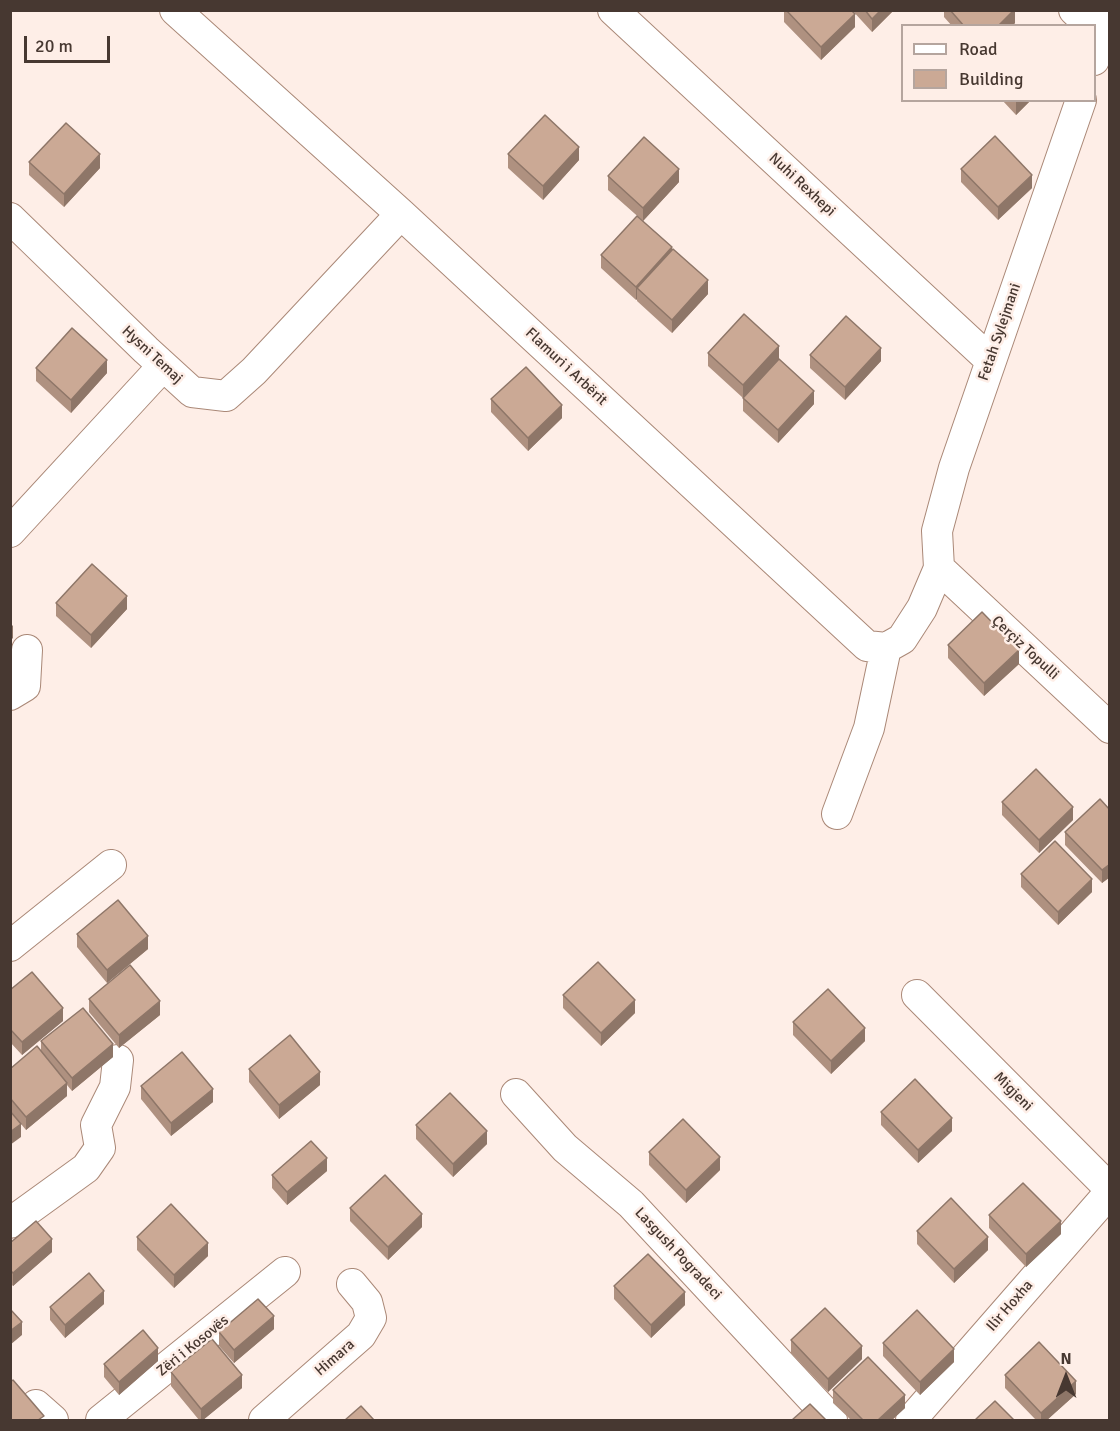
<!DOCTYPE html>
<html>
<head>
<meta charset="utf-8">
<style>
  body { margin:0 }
  #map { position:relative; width:1120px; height:1431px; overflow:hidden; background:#feeee7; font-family:Signika,sans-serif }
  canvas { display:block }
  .frame { position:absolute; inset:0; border:12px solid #473831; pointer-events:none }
  .legend { position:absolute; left:901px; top:24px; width:195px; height:78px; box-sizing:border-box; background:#feeee7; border:2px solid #b5a59e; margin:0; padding:8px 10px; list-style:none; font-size:18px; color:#473831 }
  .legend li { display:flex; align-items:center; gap:12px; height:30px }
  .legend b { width:30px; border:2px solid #b5a59e }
  .north { position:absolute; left:1036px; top:1347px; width:60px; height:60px; -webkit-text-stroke:4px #feeee7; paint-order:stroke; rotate:0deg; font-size:16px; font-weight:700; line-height:24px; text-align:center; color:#473831 }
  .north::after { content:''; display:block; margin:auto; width:21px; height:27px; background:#473831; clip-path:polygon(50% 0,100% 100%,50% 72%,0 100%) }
  .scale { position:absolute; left:24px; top:36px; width:86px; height:27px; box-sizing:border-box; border:3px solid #473831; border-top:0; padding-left:8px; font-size:18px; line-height:21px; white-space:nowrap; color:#473831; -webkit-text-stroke:4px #feeee7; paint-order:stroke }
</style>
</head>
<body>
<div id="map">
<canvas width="1120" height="1431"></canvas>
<div class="frame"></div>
<ul class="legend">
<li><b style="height:8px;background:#fff"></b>Road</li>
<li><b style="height:16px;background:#cba995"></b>Building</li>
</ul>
<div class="north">N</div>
<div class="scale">20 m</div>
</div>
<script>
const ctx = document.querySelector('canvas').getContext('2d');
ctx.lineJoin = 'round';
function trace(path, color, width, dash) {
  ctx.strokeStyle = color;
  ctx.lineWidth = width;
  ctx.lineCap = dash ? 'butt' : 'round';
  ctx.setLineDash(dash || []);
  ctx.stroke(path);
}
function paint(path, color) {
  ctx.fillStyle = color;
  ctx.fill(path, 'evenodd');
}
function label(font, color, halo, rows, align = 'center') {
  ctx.font = font + ' Signika,sans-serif';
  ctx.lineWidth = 5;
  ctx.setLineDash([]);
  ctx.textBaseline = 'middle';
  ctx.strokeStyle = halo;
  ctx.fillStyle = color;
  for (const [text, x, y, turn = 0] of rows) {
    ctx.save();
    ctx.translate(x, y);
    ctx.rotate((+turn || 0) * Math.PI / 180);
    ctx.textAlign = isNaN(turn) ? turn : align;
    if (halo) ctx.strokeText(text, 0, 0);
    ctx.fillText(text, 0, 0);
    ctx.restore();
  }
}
const minor = new Path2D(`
  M175 10 401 214 867 646 886 648 902 639 922 608 939 568 937 531 954 468 1081 100
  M613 10 990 360
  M1074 10 1091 26
  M1094 60 1110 14
  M10 218 146 350 192 392 226 396 254 371 401 214
  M10 532 163 366
  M939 568 1110 728
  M10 695 25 686 27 650
  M837 814 869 728 886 648
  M10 946 111 865
  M917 995 1110 1189
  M516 1094 565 1148 631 1204 832 1420
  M10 1223 86 1168 100 1148 96 1125 115 1087 118 1060
  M36 1405 53 1420
  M101 1420 285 1272
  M264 1420 361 1335 371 1318 367 1302 352 1284
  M911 1420 1110 1192`);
const wall = new Path2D(`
  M784 10H851L855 27 821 60 784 22Z
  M852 10H894L872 32Z
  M944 10H1015V23L1012 26H952L944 17Z
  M1002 100H1031L1016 115Z
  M508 154 579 160 543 200 508 168Z
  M29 162 100 168 64 207 29 175Z
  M961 169 1032 188 998 220 961 182Z
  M608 176 679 182 643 221 608 190Z
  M672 250 708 294 672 333 637 301V299L636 300 601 268V255Z
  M708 353 779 359 814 404 778 443 743 411V398L708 366Z
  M810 355 881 361 845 400 810 368Z
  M36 368 107 373 71 413 36 381Z
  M491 399 562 418 528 451 491 412Z
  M56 603 127 609 91 648 56 616Z
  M948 645 1019 664 984 696 948 658Z
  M1002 802 1073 820 1039 853 1002 815Z
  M1110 810V877L1102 883 1065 845V832Z
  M1021 874 1092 892 1058 925 1021 887Z
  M77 934 148 949 107 983 77 947Z
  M10 990 63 1021 22 1055 10 1042Z
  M563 995 635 1013 601 1046 563 1008Z
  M89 999 160 1015 119 1048 89 1012Z
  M793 1022 865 1041 831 1074 793 1035Z
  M41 1041 113 1057 72 1091 67 1085V1096L26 1130 21 1124V1137L10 1111V1069L41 1051Z
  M249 1069 320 1085 279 1119 249 1082Z
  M141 1086 213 1102 171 1136 141 1099Z
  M881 1112 952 1131 918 1163 881 1125Z
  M416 1125 487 1144 453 1177 416 1139Z
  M649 1152 720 1170 686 1203 649 1165Z
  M327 1171 287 1205 272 1188V1175Z
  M350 1208 422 1227 388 1260 350 1221Z
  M989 1215 1061 1234 1026 1267 989 1228Z
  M917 1231 988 1250 954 1283 917 1244Z
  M137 1237 208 1256 174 1288 137 1250Z
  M10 1243 52 1252 13 1286 10 1283Z
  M614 1286 685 1305 651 1338 614 1299Z
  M104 1304 65 1338 50 1320V1307Z
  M274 1329 234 1363 219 1346V1332Z
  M791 1340 862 1359 828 1392 791 1353Z
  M883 1343 954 1362 920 1395 883 1356Z
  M158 1361 119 1395 104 1377V1364Z
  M171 1372 242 1388 203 1420H199L171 1386Z
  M1005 1375 1076 1394 1047 1420H1036L1005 1388Z
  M833 1390 905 1408 892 1420H851L833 1403Z`);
const shadedWall = new Path2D(`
  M881 10H894L872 32V19Z
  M1014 10H1015V23L1012 26H998Z
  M855 14V27L821 60V47Z
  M1018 100H1031L1016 115V102Z
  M579 147V160L543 200V186Z
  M100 154V168L64 207V194Z
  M679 169V182L643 221V208Z
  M1032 175V188L998 220V207Z
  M672 247V261L637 288V299L636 300V287Z
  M708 280V294L672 333V320Z
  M779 346V359L743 398V385Z
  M881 348V361L845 400V387Z
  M107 360V373L71 413V400Z
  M814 391V404L778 443V430Z
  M562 405V418L528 451V438Z
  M127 596V609L91 648V635Z
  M13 625V638L10 641V628Z
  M1019 650V664L984 696V683Z
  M1073 807V820L1039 853V840Z
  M1110 864V877L1102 883V870Z
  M1092 879V892L1058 925V912Z
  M148 936V949L107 983V970Z
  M635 1000V1013L601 1046V1033Z
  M160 1001V1015L119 1048V1035Z
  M63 1008V1021L22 1055V1042Z
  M865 1028V1041L831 1074V1061Z
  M113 1044V1057L72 1091V1078Z
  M320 1072V1085L279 1119V1105Z
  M67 1083V1096L26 1130V1117Z
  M213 1089V1102L171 1136V1123Z
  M952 1118V1131L918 1163V1150Z
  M21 1124V1137L10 1145V1132Z
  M487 1131V1144L453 1177V1164Z
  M720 1157V1170L686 1203V1190Z
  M327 1158V1171L287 1205V1192Z
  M422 1214V1227L388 1260V1247Z
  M1061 1221V1234L1026 1267V1254Z
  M988 1237V1250L954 1283V1269Z
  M52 1239V1252L13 1286V1273Z
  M208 1243V1256L174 1288V1275Z
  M104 1291V1304L65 1338V1325Z
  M685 1292V1305L651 1338V1325Z
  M274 1316V1329L234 1363V1350Z
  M22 1322V1335L10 1345V1331Z
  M862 1346V1359L828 1392V1379Z
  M158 1348V1361L119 1395V1382Z
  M954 1349V1362L920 1395V1382Z
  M242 1375V1388L203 1420H201V1409Z
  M1076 1381V1394L1047 1420H1041V1413Z
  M905 1395V1408L892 1420H878Z`);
const building = new Path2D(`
  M786 10H851L855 14 821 47Z
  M865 10H881L872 19Z
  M950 10H1014L998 26H964Z
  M545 115 579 147 543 186 508 154Z
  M66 123 100 154 64 194 29 162Z
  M995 136 1032 175 998 207 961 169Z
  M644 137 679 169 643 208 608 176Z
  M637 216 672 247 636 287 601 255Z
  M673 249 708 280 672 320 637 288Z
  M744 314 779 346 743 385 708 353Z
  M846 316 881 348 845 387 810 355Z
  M72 328 107 360 71 400 36 368Z
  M779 359 814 391 778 430 743 398Z
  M526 367 562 405 528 438 491 399Z
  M92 564 127 596 91 635 56 603Z
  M982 612 1019 650 984 683 948 645Z
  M1036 769 1073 807 1039 840 1002 802Z
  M1100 799 1110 810V864L1102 870 1065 832Z
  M1055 841 1092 879 1058 912 1021 874Z
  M118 900 148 936 107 970 77 934Z
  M598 962 635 1000 601 1033 563 995Z
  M130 965 160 1001 119 1035 89 999Z
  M32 972 63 1008 22 1042 10 1029V990Z
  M828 989 865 1028 831 1061 793 1022Z
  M83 1008 113 1044 72 1078 41 1041Z
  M290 1035 320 1072 279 1105 249 1069Z
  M37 1046 67 1083 26 1117 10 1098V1069Z
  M182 1052 213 1089 171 1123 141 1086Z
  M915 1079 952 1118 918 1150 881 1112Z
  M450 1093 487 1131 453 1164 416 1125Z
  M10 1111 21 1124 10 1132Z
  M683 1119 720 1157 686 1190 649 1152Z
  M311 1141 327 1158 287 1192 272 1175Z
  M385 1175 422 1214 388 1247 350 1208Z
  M1023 1183 1061 1221 1026 1254 989 1215Z
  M951 1198 988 1237 954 1269 917 1231Z
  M171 1204 208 1243 174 1275 137 1237Z
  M36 1221 52 1239 13 1273 10 1270V1243Z
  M648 1254 685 1292 651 1325 614 1286Z
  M89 1273 104 1291 65 1325 50 1307Z
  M258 1299 274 1316 234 1350 219 1332Z
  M825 1308 862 1346 828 1379 791 1340Z
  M10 1309 22 1322 10 1331Z
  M917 1310 954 1349 920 1382 883 1343Z
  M143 1330 158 1348 119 1382 104 1364Z
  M212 1339 242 1375 201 1409 171 1372Z
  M1039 1342 1076 1381 1041 1413 1005 1375Z
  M868 1357 905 1395 878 1420H863L833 1390Z
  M13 1380 44 1416 38 1420H10V1382Z
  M995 1401 1014 1420H975Z
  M810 1404 826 1420H792Z
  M361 1406 374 1420H345Z`);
const streetNames = [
  ["Nuhi Rexhepi",802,185,43],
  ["Fetah Sylejmani",1000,332,-71],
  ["Hysni Temaj",152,355,43],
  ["Flamuri i Arbërit",566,367,43],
  ["Çerçiz Topulli",1025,648,43],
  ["Migjeni",1013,1092,45],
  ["Lasgush Pogradeci",678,1254,47],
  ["Ilir Hoxha",1010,1306,-49],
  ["Zëri i Kosovës",193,1346,-39],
  ["Himara",335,1358,-41]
];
trace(minor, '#a87', 32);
trace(minor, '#fff', 30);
paint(wall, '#af9180');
paint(shadedWall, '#8e7668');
paint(building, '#cba995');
trace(building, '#8e7668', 1.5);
label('15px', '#473831', '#feeee7', streetNames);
</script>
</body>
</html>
